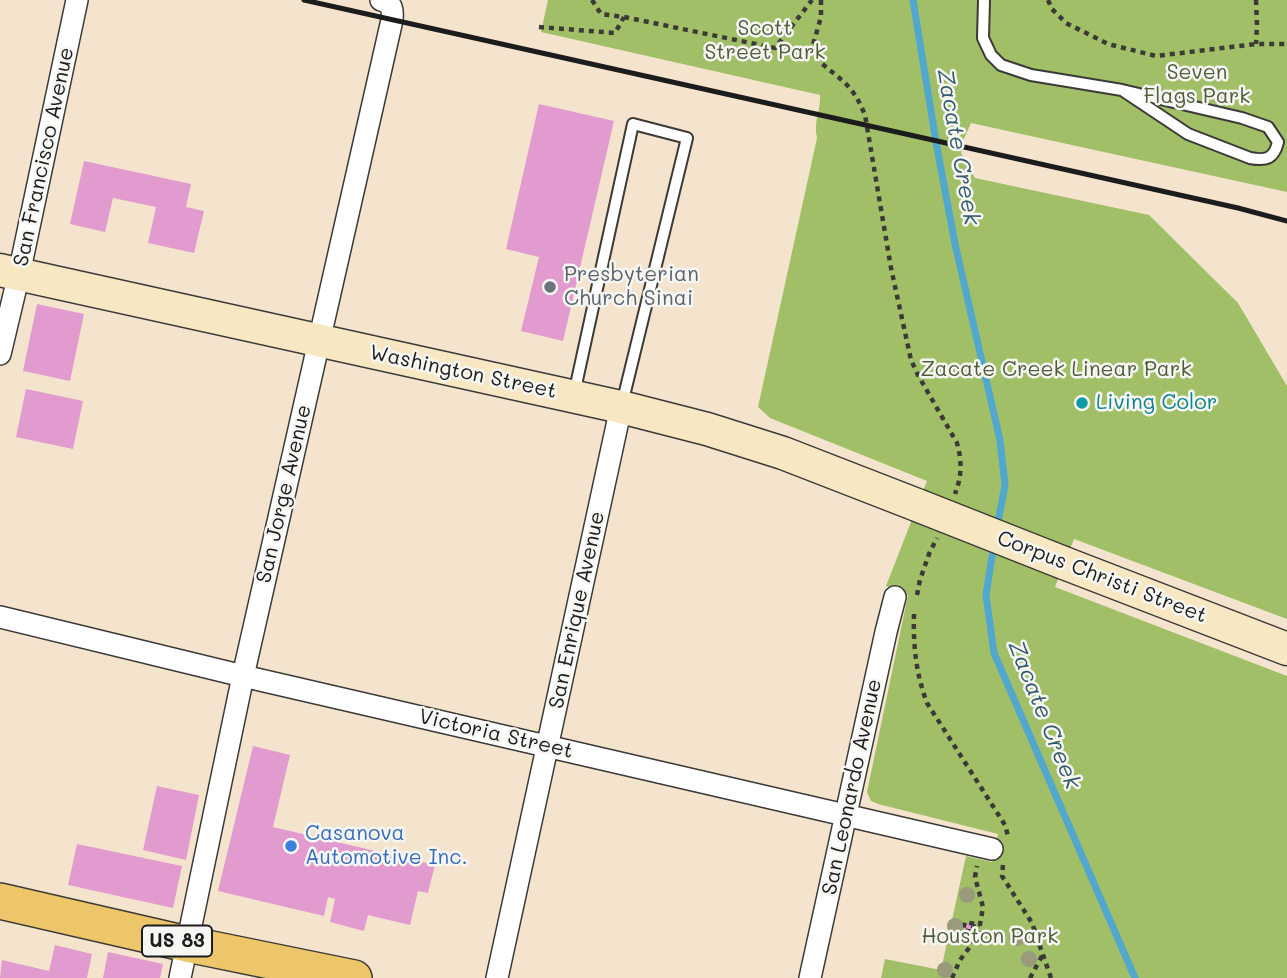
<!DOCTYPE html>
<html>
<head>
<meta charset="utf-8">
<style>
  body { margin:0 }
  canvas { display:block; background:#f4e4ce }
</style>
</head>
<body>
<canvas width="1287" height="978"></canvas>
<script>
const ctx = document.querySelector('canvas').getContext('2d');
ctx.lineJoin = 'round';
function paint(path, color) {
  ctx.fillStyle = color;
  ctx.fill(path, 'evenodd');
}
function trace(path, color, width, dash) {
  ctx.strokeStyle = color;
  ctx.lineWidth = width;
  ctx.lineCap = dash ? 'butt' : 'round';
  ctx.setLineDash(dash || []);
  ctx.stroke(path);
}
function label(font, color, halo, rows, align = 'center') {
  ctx.font = font + ' Mali,sans-serif';
  ctx.lineWidth = 5;
  ctx.setLineDash([]);
  ctx.textBaseline = 'middle';
  ctx.strokeStyle = halo;
  ctx.fillStyle = color;
  for (const [text, x, y, turn = 0] of rows) {
    ctx.save();
    ctx.translate(x, y);
    ctx.rotate((+turn || 0) * Math.PI / 180);
    ctx.textAlign = isNaN(turn) ? turn : align;
    if (halo) ctx.strokeText(text, 0, 0);
    ctx.fillText(text, 0, 0);
    ctx.restore();
  }
}
const green = new Path2D(`
  M548 0H1287V192L971 123 963 141 961 153 975 178 1149 215 1238 303 1287 386V619L1074 539 1055 587 1287 676V978H881L885 959 941 970 966 856 992 862 998 834 878 804 871 801 867 792 908 595 886 586 927 481 770 418 758 407 817 138C813 122 821 110 820 95L541 32Z`);
const stream = new Path2D(`
  M913 0 936 142 955 244 1000 440 1005 485 997 528
  M994 544 986 595 994 653 1135 978`);
const building = new Path2D(`
  M539 104 614 121 563 341 521 331 539 257 506 249Z
  M84 161 191 184 186 207 204 211 194 253 148 243 156 207 113 198 105 232 70 224Z
  M37 304 84 314 70 381 23 371Z
  M26 389 83 401 73 449 16 437Z
  M253 746 290 755 273 827 435 865 428 893 418 891 410 925 368 915 364 931 330 922 335 899 328 897 324 916 218 891Z
  M157 786 199 795 186 860 143 850Z
  M77 844 182 866 173 908 68 885Z
  M966 923 972 924 971 931 964 930Z
  M55 945 92 954 87 978H0L2 960 49 971Z
  M108 952 163 964 160 978H103Z`);
const path = new Path2D(`
  M592 0 601 14 624 17 775 48 812 0
  M821 0V17L811 52C821 65 835 73 846 84 855 93 860 103 865 115L891 268 911 360 918 375 957 443C962 461 962 476 955 494
  M1048 0 1052 9 1066 23 1108 44 1156 56 1256 44H1287
  M1256 0 1257 25 1256 44
  M539 27 615 33 624 17
  M917 595 920 580 929 554 937 538
  M914 614C913 645 916 674 927 703L1005 825 1008 836
  M1003 865 1002 876 1032 923 1051 978
  M974 924 972 932 963 930 965 922 980 925
  M952 978 960 960 978 936 983 907 975 877 977 866
  M1030 978 1043 954`);
const lane = new Path2D(`
  M984 0 983 38 991 55 1001 65 1031 75 1122 90 1242 118 1268 127 1278 142C1274 159 1266 161 1250 158L1188 134 1122 90
  M574 394 633 124 687 138 622 404`);
const street = new Path2D(`
  M0 354 19 274 77 0
  M0 617 243 676 992 849
  M180 978 243 676 392 20C393 9 392 3 381 0
  M497 978 621 407
  M810 978 886 632 895 597`);
const secondary = new Path2D(`
  M0 270 621 407 707 429 783 453 917 505
  M1064 563 1287 649`);
const primary = new Path2D(`
  M0 901 187 944 354 978`);
const rail = new Path2D(`
  M304 0 1238 208 1287 221`);
const secondaryBridge = new Path2D(`
  M917 505 1064 563`);
const trees = [
  [967,895],
  [955,926],
  [1017,938],
  [1029,959],
  [945,970]
];
const markers = [
  [550,287,7,"#6b7280"],
  [1082,403,7,"#0f9aa8"],
  [291,846,7,"#3f7fe0"]
];
const shields = [
  [177,941,70]
];
const shieldNames = [
  ["US 83",177,941]
];
const parkNames = [
  ["Scott",765,29],
  ["Street Park",765,53],
  ["Seven",1197,73],
  ["Flags Park",1197,97],
  ["Zacate Creek Linear Park",1056,370],
  ["Houston Park",990,937]
];
const streetNames = [
  ["San Francisco Avenue",44,157,-78],
  ["Washington Street",463,372,12],
  ["San Jorge Avenue",284,494,-77],
  ["Corpus Christi Street",1102,577,21],
  ["San Enrique Avenue",577,610,-78],
  ["Victoria Street",496,734,13],
  ["San Leonardo Avenue",852,787,-78]
];
const worshipNames = [
  ["Presbyterian",564,275],
  ["Church Sinai",564,299]
];
const cultureNames = [
  ["Living Color",1096,403]
];
const shopNames = [
  ["Casanova",305,834],
  ["Automotive Inc.",305,858]
];
const waterNames = [
  ["Zacate Creek",958,147,80],
  ["Zacate Creek",1044,715,68]
];
paint(green, '#a1bf66');
trace(stream, '#52a7ce', 7);
paint(building, '#e19bce');
trace(lane, '#3c3a37', 14);
trace(street, '#3c3a37', 24);
trace(secondary, '#3c3a37', 35);
trace(primary, '#3c3a37', 38);
trace(path, '#3c3a37', 4.5, [5, 5]);
trace(lane, '#fff', 10);
trace(street, '#fff', 21);
trace(secondary, '#f7e8c3', 32);
trace(primary, '#ecc669', 35);
trace(rail, '#1c1c1c', 5);
trace(secondaryBridge, '#3c3a37', 35, []);
trace(secondaryBridge, '#f7e8c3', 32);
ctx.fillStyle = '#9a9a7d';
for (const [x, y] of trees) {
  ctx.beginPath();
  ctx.arc(x, y, 8, 0, 2 * Math.PI);
  ctx.fill();
}
for (const [x, y, r, color] of markers) {
  const dot = new Path2D();
  dot.arc(x, y, r, 0, 2 * Math.PI);
  ctx.fillStyle = color;
  ctx.fill(dot);
  trace(dot, '#f6f6f2', 2.5);
}
for (const [x, y, w] of shields) {
  const box = new Path2D();
  box.roundRect(x - w / 2, y - 15.5, w, 31, 5);
  ctx.fillStyle = '#f6f6f2';
  ctx.fill(box);
  trace(box, '#1c1c1c', 2);
}
label('bold 19px', '#1c1c1c', null, shieldNames);
label('21px', '#515d3a', '#f6f6f2', parkNames);
label('21px', '#1c1c1c', '#f6f6f2', streetNames);
label('21px', '#5b616d', '#f6f6f2', worshipNames, 'left');
label('21px', '#0d838f', '#f6f6f2', cultureNames, 'left');
label('21px', '#366cbe', '#f6f6f2', shopNames, 'left');
label('italic 23px', '#345b6c', '#f6f6f2', waterNames);
</script>
</body>
</html>
